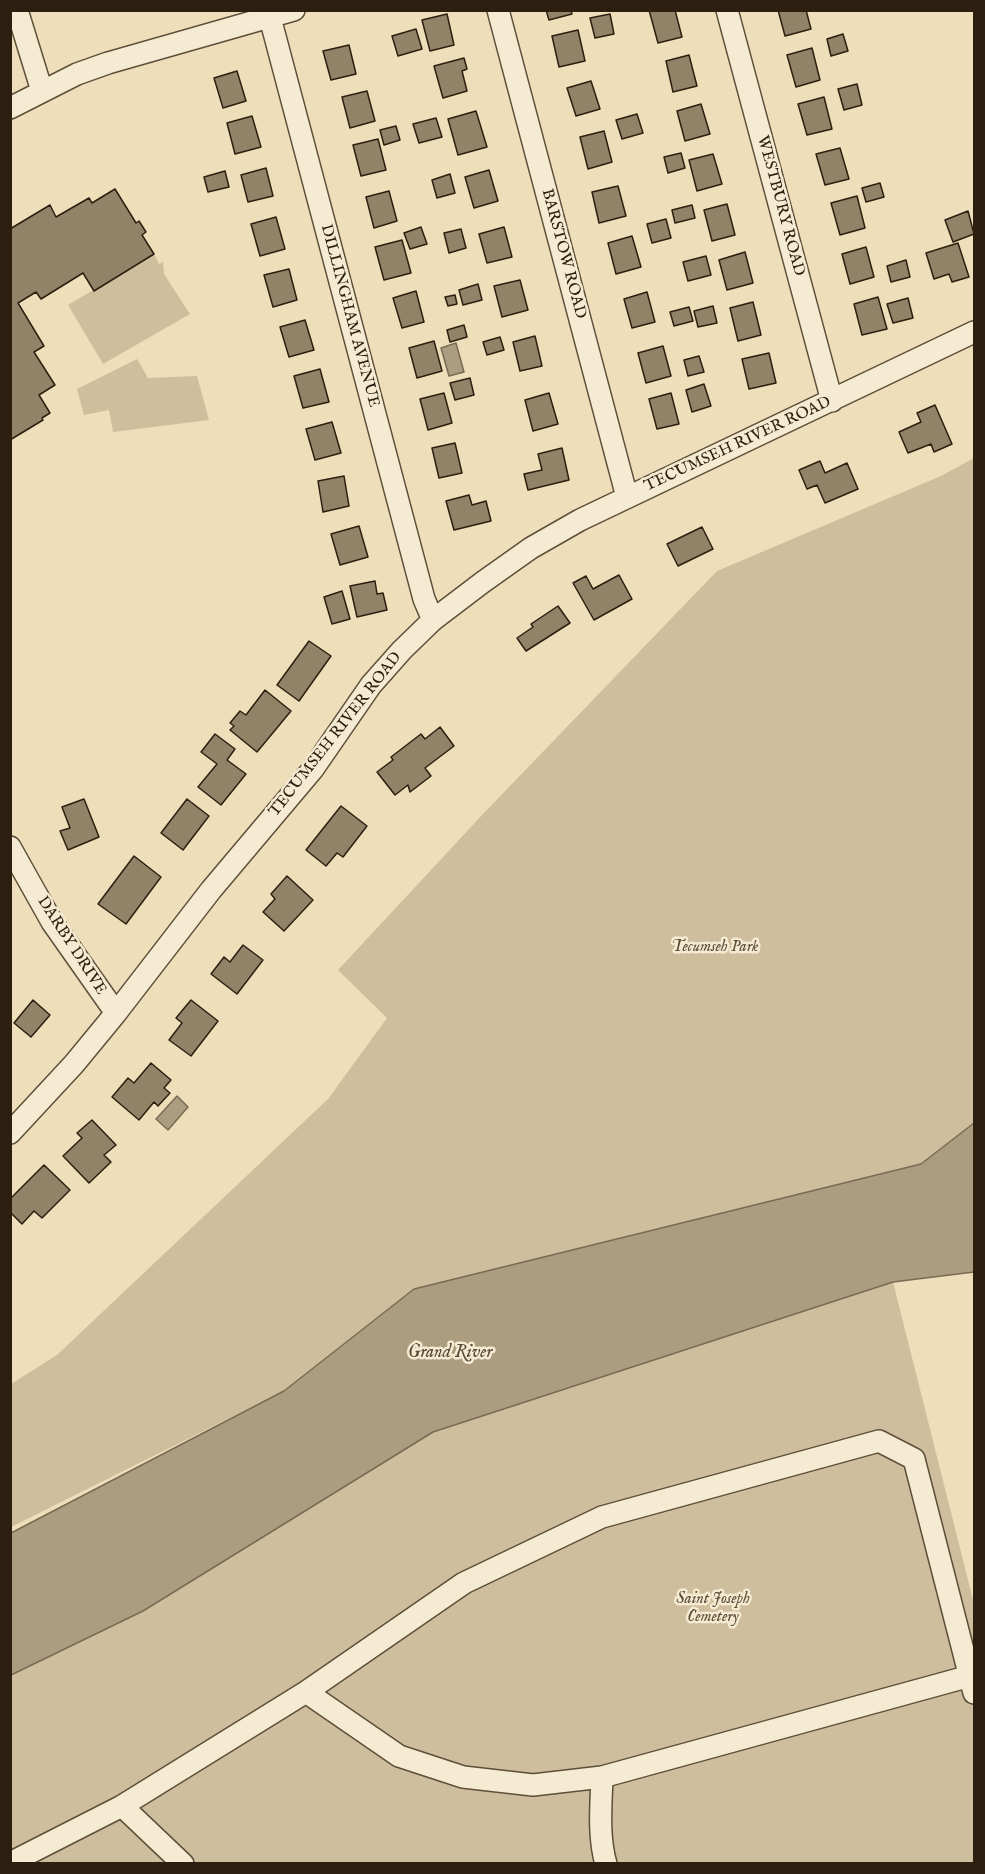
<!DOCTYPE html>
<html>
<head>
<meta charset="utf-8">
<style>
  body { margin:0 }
  #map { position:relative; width:985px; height:1874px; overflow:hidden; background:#efdeba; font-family:"IM FELL English",serif }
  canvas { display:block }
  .frame { position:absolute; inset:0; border:12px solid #2c1f0f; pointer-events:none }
</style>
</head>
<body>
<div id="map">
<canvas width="985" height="1874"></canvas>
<div class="frame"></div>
</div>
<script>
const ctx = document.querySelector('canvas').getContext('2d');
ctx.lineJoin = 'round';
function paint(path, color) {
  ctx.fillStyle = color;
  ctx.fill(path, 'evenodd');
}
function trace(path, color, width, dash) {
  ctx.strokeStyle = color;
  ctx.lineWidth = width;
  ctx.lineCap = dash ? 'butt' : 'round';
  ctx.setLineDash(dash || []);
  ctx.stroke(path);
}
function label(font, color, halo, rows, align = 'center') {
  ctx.font = font + ' "IM FELL English",serif';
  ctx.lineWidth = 5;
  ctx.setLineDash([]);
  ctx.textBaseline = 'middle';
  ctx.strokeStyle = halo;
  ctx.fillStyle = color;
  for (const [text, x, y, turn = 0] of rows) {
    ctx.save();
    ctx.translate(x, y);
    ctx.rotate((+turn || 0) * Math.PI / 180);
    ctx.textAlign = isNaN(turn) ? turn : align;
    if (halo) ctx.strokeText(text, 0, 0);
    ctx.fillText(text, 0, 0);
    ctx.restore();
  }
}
const green = new Path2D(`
  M154 254 159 264 163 262 164 274 190 314 103 364 68 305Z
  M137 359 148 378 197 376 209 420 113 432 109 410 84 415 77 389Z
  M974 458V1123L921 1164 414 1289 284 1391 11 1527V1384L57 1355 328 1099 387 1018 338 970 484 813 717 571 941 476Z
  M893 1282 974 1604V1863L11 1864V1675L143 1611 433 1432Z`);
const water = new Path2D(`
  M456 343 464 372 449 376 441 348Z
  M177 1096 188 1107 168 1130 156 1119Z
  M974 1123V1272L893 1282 433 1432 143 1611 11 1675V1533L284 1391 414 1289 921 1164Z`);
const building = new Path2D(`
  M546 10H571L572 14 549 20Z
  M649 10H675L682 37 658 43Z
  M778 10H806L811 29 785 36Z
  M447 14 454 45 430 51 422 20Z
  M610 14 614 34 595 38 590 18Z
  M416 29 422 49 398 56 392 36Z
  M578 30 585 61 559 67 552 36Z
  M843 34 848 51 831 56 827 39Z
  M349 45 356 74 331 80 323 51Z
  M812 48 820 80 796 87 787 55Z
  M689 55 697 86 673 92 666 61Z
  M464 58 467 69 462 71 467 91 443 98 434 66Z
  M237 71 246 101 223 108 214 78Z
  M591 81 600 109 576 116 567 88Z
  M857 84 862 105 844 110 838 89Z
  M367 91 375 121 350 128 342 97Z
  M824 97 832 129 807 135 798 104Z
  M701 104 710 134 685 141 677 111Z
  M476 111 487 147 458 155 448 119Z
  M637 114 643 133 622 139 616 120Z
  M252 116 261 147 235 154 227 123Z
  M436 118 442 137 419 143 413 124Z
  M396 126 400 140 384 145 380 130Z
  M604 131 612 162 588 169 580 137Z
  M378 139 386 170 361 176 353 145Z
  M840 148 849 179 825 185 816 154Z
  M681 153 685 168 668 173 664 157Z
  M713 154 722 184 697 191 689 160Z
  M266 168 273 196 248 202 241 175Z
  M489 170 498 201 474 208 465 177Z
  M225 171 229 187 208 192 204 177Z
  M450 174 455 193 437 198 432 180Z
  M880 183 884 197 866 202 862 188Z
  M618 186 626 216 599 223 592 192Z
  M115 189 136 223 139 221 146 232 142 235 154 254 94 291 83 273 41 299 36 292 18 303 44 346 34 352 55 385 39 395 50 413 42 418 43 420 10 440V229L50 205 56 217 89 198 92 203Z
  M389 191 397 221 374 228 366 197Z
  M857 196 865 228 840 235 831 203Z
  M727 204 735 235 712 241 704 210Z
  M692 205 695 218 675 223 672 210Z
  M968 211 974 234 953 242 945 220Z
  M276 217 285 249 260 256 251 224Z
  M666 219 671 238 652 243 647 224Z
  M421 227 427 244 410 249 404 233Z
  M504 227 512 257 487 263 479 234Z
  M461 229 466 248 449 253 444 233Z
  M632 236 641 267 616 274 608 243Z
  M402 240 411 273 384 280 375 247Z
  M958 243 969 277 952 282 949 274 934 279 926 253Z
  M866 247 874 277 850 284 842 254Z
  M745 252 753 283 727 290 719 260Z
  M706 256 711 275 688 281 683 262Z
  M906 260 910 277 891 282 887 266Z
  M289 269 297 300 273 307 264 275Z
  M520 280 528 310 502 317 494 286Z
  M478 284 482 300 463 305 459 290Z
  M416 291 424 322 402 328 393 298Z
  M647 292 655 322 632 328 624 299Z
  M455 295 457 304 448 306 445 297Z
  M878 297 887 329 862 335 854 304Z
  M908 298 913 318 893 323 887 304Z
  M753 302 761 335 738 341 730 308Z
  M713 306 717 323 698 327 694 311Z
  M689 307 693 321 674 326 670 312Z
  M305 320 314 350 289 357 280 327Z
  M464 325 467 337 450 342 447 330Z
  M535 336 542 366 520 371 513 342Z
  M500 337 504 350 487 355 483 342Z
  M434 341 442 371 417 378 409 348Z
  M663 346 671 376 646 383 638 353Z
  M769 353 776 383 749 389 742 359Z
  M699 356 704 372 688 376 684 360Z
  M320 369 329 402 303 408 294 376Z
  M470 378 474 395 455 400 450 383Z
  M704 384 711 406 692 412 686 390Z
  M444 393 452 423 428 430 420 399Z
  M549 393 558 424 533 431 525 400Z
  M671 393 679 424 657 429 649 399Z
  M935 405 952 444 934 452 931 444 908 453 899 432 921 422 917 413Z
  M332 422 341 453 315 460 306 429Z
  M455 443 462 473 439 478 432 448Z
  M562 448 569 480 528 490 524 474 542 470 538 454Z
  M820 461 825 473 847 463 858 489 825 503 817 485 807 489 799 470Z
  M344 476 349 506 323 512 318 481Z
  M469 495 472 505 486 501 491 521 454 530 446 501Z
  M359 526 368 557 340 565 331 534Z
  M702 527 713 549 678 566 667 544Z
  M619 575 632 599 594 620 573 583 586 576 593 589Z
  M375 581 377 594 383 593 387 610 357 617 350 586Z
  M342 591 350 619 332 624 324 597Z
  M558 606 570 623 526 651 517 638 533 627 531 624Z
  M309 641 331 656 299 701 277 685Z
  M265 690 291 711 257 752 230 730 234 726 230 723 240 711 246 715Z
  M440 727 454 746 425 768 431 776 410 792 408 785 395 795 377 772 393 760 391 757 421 734 425 739Z
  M215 734 235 749 227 760 246 774 221 805 198 787 217 764 201 752Z
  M84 799 99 837 68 850 60 831 70 828 62 807Z
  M187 799 209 816 183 850 161 833Z
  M341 806 367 826 343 857 337 853 326 866 306 850Z
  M134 856 161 877 126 924 98 904Z
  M287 876 313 900 284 931 263 912 275 899 271 894Z
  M243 945 263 960 237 994 211 974 224 957 230 962Z
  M33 1000 50 1015 31 1037 14 1023Z
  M191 1000 218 1021 191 1056 169 1040 182 1023 176 1018Z
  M151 1063 171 1080 164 1088 170 1093 158 1106 154 1102 139 1120 112 1097 128 1078 134 1083Z
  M92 1120 116 1145 104 1155 111 1162 89 1183 63 1156 82 1138 77 1133Z
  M44 1165 70 1190 42 1218 34 1211 22 1224 10 1212V1199Z`);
const minor = new Path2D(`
  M17 10 42 91
  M268 10 424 599 433 620
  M498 10 627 497
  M727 10 832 401
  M10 108 77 74 108 63 294 10
  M10 847 52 922 116 1013
  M10 1133 74 1064 116 1013 211 890 313 769 371 685 402 650 433 620 483 582 531 548 580 520 974 332
  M306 1692 399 1756 463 1777 533 1785 602 1777 970 1676
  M602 1777C601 1806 598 1836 606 1864
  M122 1806 183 1864
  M10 1863 122 1806 306 1692 464 1583 602 1517 879 1441 914 1459 974 1693`);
const streetNames = [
  ["WESTBURY ROAD",780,206,75],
  ["BARSTOW ROAD",563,254,75],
  ["DILLINGHAM AVENUE",349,316,75],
  ["TECUMSEH RIVER ROAD",738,445,-25],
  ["TECUMSEH RIVER ROAD",336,735,-52],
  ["DARBY DRIVE",71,946,57]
];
const parkNames = [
  ["Tecumseh Park",715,948],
  ["Saint Joseph",713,1600],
  ["Cemetery",713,1618]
];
const waterNames = [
  ["Grand River",450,1353]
];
paint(green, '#cebe9d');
paint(water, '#ad9d80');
trace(water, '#796b53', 1.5);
paint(building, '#918268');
trace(building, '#2c1f0f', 1.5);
trace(minor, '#5d4f3a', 24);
trace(minor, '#f5ead2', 21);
label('16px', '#2c1f0f', '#f5ead2', streetNames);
label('italic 16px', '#5d4f3a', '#f5ead2', parkNames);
label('italic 18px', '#594b37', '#f5ead2', waterNames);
</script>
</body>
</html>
